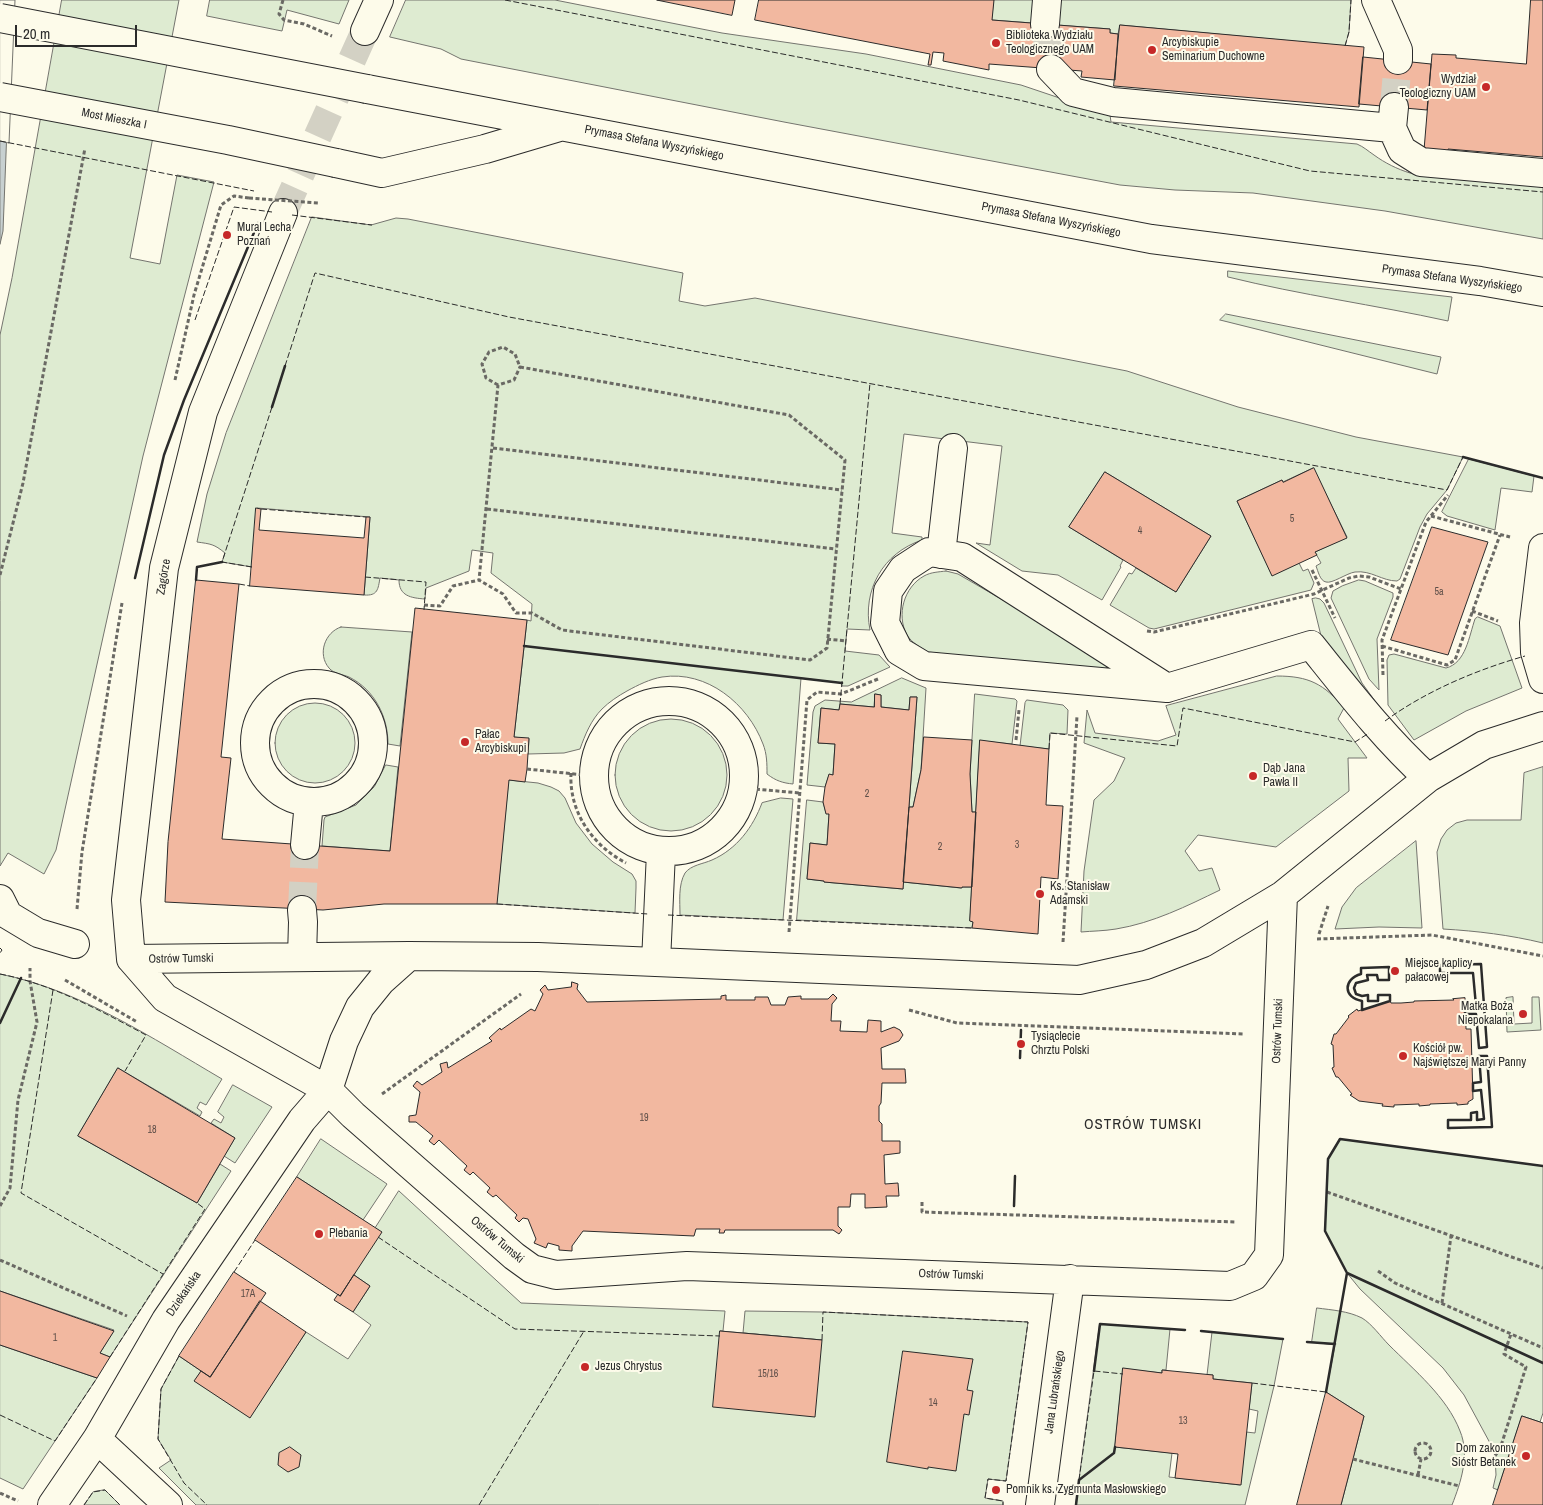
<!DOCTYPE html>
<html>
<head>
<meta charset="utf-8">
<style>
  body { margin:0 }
  #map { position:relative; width:1543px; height:1505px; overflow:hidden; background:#fdfbea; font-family:"Archivo Narrow",sans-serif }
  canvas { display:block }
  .scale { position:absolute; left:15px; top:25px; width:122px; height:22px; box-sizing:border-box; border:2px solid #2b2b2b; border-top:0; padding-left:6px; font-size:15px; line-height:18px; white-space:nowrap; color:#2b2b2b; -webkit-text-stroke:4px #fdfbea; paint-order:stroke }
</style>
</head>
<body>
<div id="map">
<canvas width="1543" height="1505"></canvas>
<div class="scale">20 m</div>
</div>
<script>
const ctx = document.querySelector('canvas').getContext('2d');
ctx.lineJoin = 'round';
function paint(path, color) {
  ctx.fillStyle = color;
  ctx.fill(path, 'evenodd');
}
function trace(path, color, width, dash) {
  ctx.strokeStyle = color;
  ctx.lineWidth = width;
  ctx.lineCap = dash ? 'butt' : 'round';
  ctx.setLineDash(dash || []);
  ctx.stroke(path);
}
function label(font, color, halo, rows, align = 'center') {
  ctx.font = font + ' "Archivo Narrow",sans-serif';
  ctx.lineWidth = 4;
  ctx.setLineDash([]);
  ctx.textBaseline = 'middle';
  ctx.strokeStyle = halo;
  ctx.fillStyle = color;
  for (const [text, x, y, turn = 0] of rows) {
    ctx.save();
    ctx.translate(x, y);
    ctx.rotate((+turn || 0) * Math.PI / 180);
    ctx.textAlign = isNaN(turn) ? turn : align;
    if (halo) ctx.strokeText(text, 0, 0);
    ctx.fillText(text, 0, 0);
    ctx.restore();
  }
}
const green = new Path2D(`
  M62 0H179L130 258 160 264 177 175 214 182 143 456 56 850 44 874 8 853 0 866V335L12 278Z
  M210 0H349L339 24 287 10 282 31 207 16Z
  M406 0H555L722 33 866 54 1021 85 1110 115 1111 122 1357 144C1364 147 1368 151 1374 155 1385 163 1397 169 1410 173L1543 187V239L1385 211 1253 193 1175 190 1120 185 784 122 461 59 441 49 390 37Z
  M994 0H1035L1032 23 992 20Z
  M1059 0H1351L1349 32 1345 46 1120 25 1118 34 1110 33V29L1057 25Z
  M312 217 371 225 396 218 408 219 683 273 679 301 705 306 755 298 1127 371 1238 407 1356 437 1463 457 1447 490 1427 514 1420 527 1400 579 1397 581C1382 581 1371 570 1355 572 1347 573 1332 584 1326 582 1320 581 1318 571 1316 566L1321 563 1315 552 1347 537 1313 468 1283 482 1282 480 1237 501 1272 575 1299 563 1303 571 1308 569 1314 583 1311 590 1154 629 1149 628 1110 605 1129 573 1132 574 1136 568 1176 592 1211 536 1105 472 1069 527 1123 560 1120 566 1121 567 1102 600 1058 575 1022 571 976 543 990 545 1002 446 904 434 892 533 922 537V540C883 553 862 590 870 630L847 629 845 651 879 655 890 667 848 686H842L841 683 801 678 793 784C783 783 776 781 767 774 767 764 767 754 763 744 748 704 707 670 662 677 650 679 638 685 627 691 618 696 609 702 602 709 591 720 585 735 580 749L564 753 528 754 529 739 514 737 527 620 531 621 532 604 491 573 493 553 472 550 469 571 426 588 425 599C411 598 399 596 399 580L380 578C378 589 378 596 364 595L370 517 257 508 252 567 222 562 225 553C214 544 211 544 197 542L207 494 226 433Z
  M1228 271 1452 297 1448 321C1375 305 1301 295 1228 277Z
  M1226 314 1441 357 1437 374 1220 320Z
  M1469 459 1534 476 1532 492 1501 488 1495 530 1447 516 1442 512Z
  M946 571 958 574 1120 668 1116 676 928 652C920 647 912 643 907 635 896 615 904 587 924 576 931 572 939 572 946 571Z
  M1359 580 1365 581 1393 593V597L1377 639 1379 690 1369 679 1331 598 1333 591 1342 586Z
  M1316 598 1320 599 1324 603 1362 683 1388 719 1323 644 1312 599Z
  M1478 617 1500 626 1522 688 1466 711 1414 740 1388 705 1387 660 1389 655 1394 654 1446 668C1466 663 1469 636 1475 619Z
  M341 627 412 632 400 746 388 744C388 717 375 690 349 677 342 674 334 674 329 668 317 654 325 632 341 627Z
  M1277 676C1309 676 1324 684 1344 708L1338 719 1367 758H1348L1349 791 1276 847 1198 835 1185 851 1199 871 1212 868 1220 890C1187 906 1153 923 1116 929 1104 931 1092 931 1081 932L1084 871 1094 800 1114 781 1125 758 1084 743 1087 710 1095 733 1158 741 1176 735 1166 706Z
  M902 678 926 688 921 770 913 807H909L917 697H910L909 710 881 707V695L875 694 874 707 840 704 839 710 821 708 818 743 835 744 833 775H829L825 787 807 785 813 712 815 706 825 700 851 702Z
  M975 694 1015 699 1017 701 1012 744 980 741 976 812H972L970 774Z
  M1027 700 1063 705 1068 710 1067 734 1050 733 1049 749 1020 746 1025 703Z
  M275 743a40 40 0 1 1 80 0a40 40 0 1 1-80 0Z
  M615 775a56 56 0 1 1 112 0a56 56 0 1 1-112 0Z
  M386 765 398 767 390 851 322 846 324 820 325 817 356 805 374 787Z
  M1543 767V943C1510 935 1477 931 1443 929L1437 852 1441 839 1447 830 1456 823 1467 820H1521L1524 773Z
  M509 780 538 783 551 787 559 791 565 798 576 823 592 844 613 862 632 874 636 881V888L635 913 497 904Z
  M781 798 793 799 783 920 680 915C680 902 678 885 685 873 691 865 703 864 712 860 737 849 753 827 762 803Z
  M807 800 823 802 826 813 829 814 827 845 810 843 807 879 824 881V882L903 889V882L961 888 962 887H972L970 921 973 922 972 928 797 920Z
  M1416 841 1422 928 1379 927 1335 929 1342 907 1356 888Z
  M0 974C80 990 152 1038 222 1079L206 1105 200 1102 197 1108 202 1112 200 1116 118 1068 78 1136 197 1203 220 1164 231 1171 110 1357 100 1353 114 1330 0 1291Z
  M1513 997 1514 1024 1532 1023V997H1539L1541 1030 1507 1032 1506 998Z
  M233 1085 272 1107 235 1163 224 1156 235 1138 211 1123 214 1119 221 1123 224 1117 218 1112Z
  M321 1139 387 1184 363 1220 297 1177Z
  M1340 1139 1543 1166V1413L1540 1422 1522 1416 1498 1490 1493 1488 1496 1475 1495 1456 1490 1443 1464 1395 1443 1368 1360 1289 1347 1273 1325 1231 1328 1159Z
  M399 1191 521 1303 725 1311 723 1331H720L822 1340 743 1333 745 1311 823 1312 1028 1322 1006 1481 988 1479 985 1498 1003 1501V1505H196L159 1468 171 1460 158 1439 161 1389 179 1356 201 1371 195 1381 250 1417 306 1332 348 1359 371 1325 353 1312 370 1286 354 1275 375 1228Z
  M1317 1308C1332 1310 1348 1311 1362 1318 1372 1324 1381 1337 1389 1345 1414 1370 1447 1397 1460 1431 1470 1455 1461 1482 1452 1505H1341L1364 1416 1326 1392 1335 1345 1312 1342Z
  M1100 1324 1170 1329 1166 1370H1162V1373L1123 1369 1115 1447 1172 1453 1169 1477 1240 1485 1246 1432 1255 1433 1258 1411 1249 1409 1252 1383 1213 1379V1375H1207L1212 1332 1283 1339 1274 1386 1245 1505H1076Z
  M0 1345 97 1378 23 1489 0 1478Z
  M105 1490 120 1505H84L93 1492Z`);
const water = new Path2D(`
  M0 0H12L3 231 0 244Z`);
const pier = new Path2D(`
  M0 0H15L9 143 0 141Z`);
const building = new Path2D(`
  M657 0H735L732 15Z
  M759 0H994L992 20 1110 29V33L1118 34 1115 80 1081 77 1082 71 989 64V70L943 61 944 53 933 52 931 65H928L930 54 755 20Z
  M1531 0H1543V157L1448 149V152L1424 150 1432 54 1456 55V58L1526 64Z
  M1120 25 1364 47 1359 107 1114 86Z
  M1363 57 1431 64 1427 110 1359 104Z
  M1314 468 1347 538 1315 552 1317 555 1272 576 1237 501 1282 480 1283 482Z
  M1105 472 1211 536 1176 592 1069 527Z
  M256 508 261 509 259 530 364 538 366 517H370L364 595 250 586Z
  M1432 527 1488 542 1448 655 1391 640Z
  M196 580 239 584 221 757 231 758 222 839 390 851 415 608 527 620 514 737 529 738 527 769 525 782 509 780 497 904H384L323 910 165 902 168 842Z
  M875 694 881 695V707L909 710 910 697H917L903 889 824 882V881L807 879 810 843 827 845 829 814H826L823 802 825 787 829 774 833 775 835 744 818 743 821 708 839 710 840 704 874 707Z
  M924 737 972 740 970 774 972 812H976L972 887H962V888L903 882 909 807H913L921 770Z
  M980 740 1049 749 1046 805 1063 806 1058 879 1041 877 1038 934 972 928 973 922 970 921Z
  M572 982 578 984 577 989 587 1002 721 999V996L726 995V1000H755V997H768L771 1005H785L788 997 801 996V999H828L833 994 837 998 832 1004 831 1021H841L840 1031 867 1032 868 1020 881 1021V1032L894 1027 900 1030 903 1035 899 1041 881 1048 882 1069H905L906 1083H882L881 1103 879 1106V1121L882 1124V1141H900V1153L884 1155 885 1184 898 1183 899 1196H886L887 1207 865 1208V1194H851L850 1207H838V1226L842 1230 839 1234 833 1230H725L724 1233H719L720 1229H696L694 1236 583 1231 572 1246V1251L559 1250V1246L548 1243 546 1248 534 1243 536 1239 528 1219 523 1218 519 1222 515 1218 517 1215 496 1195 493 1197 487 1192 490 1188 473 1172 470 1175 464 1170 467 1166 439 1140 434 1145 429 1141 433 1136 416 1122H409V1116L416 1115 420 1092 413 1086 417 1081 422 1085 442 1072 440 1064 447 1062 448 1068 492 1041 489 1038 500 1028 501 1030 531 1009 535 1011 543 994 540 990 545 985 548 990 571 987Z
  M1465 998 1466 1029H1471L1473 1099 1468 1102V1104L1457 1105V1103L1430 1104V1105L1419 1106V1104L1394 1105V1107L1382 1106 1383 1104 1359 1101 1350 1095 1352 1094 1338 1077H1336L1332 1068 1334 1067 1333 1045 1331 1044 1334 1034H1336L1349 1017 1348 1016 1357 1009 1358 1011 1390 1001 1391 1003H1401L1414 1002V1001L1454 1000 1453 999Z
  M118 1068 235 1138 197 1203 78 1136Z
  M297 1177 382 1232 340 1296 255 1240Z
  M234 1272 266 1293 210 1377 179 1356Z
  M354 1275 370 1286 353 1312 334 1300 338 1294 340 1296Z
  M0 1291 114 1331 100 1353 110 1357 97 1378 0 1345Z
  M260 1301 306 1332 250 1418 194 1381 201 1371 210 1377Z
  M720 1331 822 1340 815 1417 713 1407Z
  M903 1351 973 1359 967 1390 973 1391 969 1415 964 1414 956 1471 928 1467V1469L887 1462Z
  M1123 1368 1162 1373V1370L1213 1375V1379L1252 1383 1241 1485 1175 1478 1178 1454 1115 1447Z
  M1326 1392 1364 1416 1353 1459 1341 1505H1297Z
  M1522 1416 1543 1423V1505H1493Z
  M290 1447 301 1455 299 1467 288 1472 278 1465 279 1453Z`);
const minorTunnel = new Path2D(`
  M1045 24 1051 69
  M1394 107 1398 60
  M283 213 365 31
  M302 910 305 845`);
const path = new Path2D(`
  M283 0 279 14 284 20 304 24 332 36
  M520 367 789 415 845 460 827 648 810 660 562 630 532 613H516L503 594 479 580 498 385 514 380Z
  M175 380 194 295 221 205 234 196 249 198
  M498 385 486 378 482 364 489 352 503 347 515 354 520 367
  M493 448 842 490
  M487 509 836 549
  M1431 516 1510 537
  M1312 570 1335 618
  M0 575 23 483 85 148
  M424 605 440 606 453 586 479 580
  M1472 611 1498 621
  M1147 631 1154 632 1314 594 1349 578 1359 576 1369 577 1401 589
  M827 639 846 641
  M1382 646 1447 665 1455 660 1500 535
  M1383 675 1382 640 1426 522 1448 495
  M1016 740 1019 710
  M527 769 593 776
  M571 773C569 812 592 845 626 863
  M743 788 800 793
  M77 909 82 852 122 603
  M789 932 807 700 817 692 841 694 878 679
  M1319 934 1328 906
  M1317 939 1432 935 1543 956
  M1063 942 1077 716
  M65 980 137 1022
  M909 1010 957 1023 1243 1034
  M382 1094 521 994
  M1327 1192 1543 1268
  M922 1202V1212L1236 1222
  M0 1206 10 1188 18 1100 37 1022 30 981V968
  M0 1260 127 1316
  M1378 1271 1395 1283 1543 1348
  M1442 1303 1451 1236
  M1415 1451a8 8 0 1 1 16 0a8 8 0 1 1-16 0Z
  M1495 1456 1500 1449 1526 1367 1504 1354 1511 1334
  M1353 1459 1459 1486
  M1418 1475 1421 1459
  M0 1493 18 1501`);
const minor = new Path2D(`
  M1376 0 1398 50V60
  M1045 24 1047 0
  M365 31 379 0
  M1051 69 1073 92 1113 102 1392 128
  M367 89 1151 239 1480 281 1543 292
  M1394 107 1392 128 1402 150 1421 162 1543 173
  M336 163 382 173 485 149 559 127
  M1543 548 1534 623 1535 652 1543 679
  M941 554 953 448
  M255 743a59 59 0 1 1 118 0a59 59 0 1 1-118 0Z
  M1167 688 962 557 929 552 903 569 888 591 885 623 899 651 924 666 1167 688 1311 645C1348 691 1384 738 1428 778
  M594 776a75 75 0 1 1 150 0a75 75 0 1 1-150 0Z
  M305 845 309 802
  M0 899 8 915 38 933 75 944
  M302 910 303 922 302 957
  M131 959 165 998 328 1090 353 1115 514 1256 532 1269 556 1275 687 1266 1230 1286 1254 1276 1269 1255 1283 895
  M131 959 409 956 538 957 1079 980 1146 965 1203 943 1283 895 1428 778 1484 745 1543 726
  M131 959 126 900 164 568 203 412 283 213
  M656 962 661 852
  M97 1439 168 1505
  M52 1505 97 1439 166 1320 302 1120 328 1090 344 1041 360 1007 381 981 409 956
  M1040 1505 1070 1279`);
const pathBridge = new Path2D(`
  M249 198 318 203`);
const minorBridge = new Path2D(`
  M0 18 367 89
  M0 97 228 140 336 163`);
const fence = new Path2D(`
  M505 0 1019 100 1310 171 1543 192
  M1345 46 1349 32 1351 0
  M0 141 254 191
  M292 215 372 225
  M195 320 234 207 272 212
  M285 366 315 273 509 317 1447 490 1463 457
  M261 509 366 517
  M252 567 222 562 272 407
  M365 577 426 582 424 610
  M239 584 250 586
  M840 704 870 383
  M1385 721C1426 691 1476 670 1525 656
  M1049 749 1050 733 1177 746 1183 708 1355 742 1369 733
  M497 904 648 914
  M668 915 972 928
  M0 948 2 950 0 953
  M0 974C52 984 99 1010 146 1035L125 1071
  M53 990 21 1193 163 1274
  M378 1237 515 1329 720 1336
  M234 1272 255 1240
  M822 1340 823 1312 1028 1322 1006 1481 988 1479 985 1498 1003 1501V1505
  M179 1356 161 1389 158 1439 184 1483 207 1505
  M110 1357 205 1209 197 1203
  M1252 1383 1326 1392
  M0 1415 55 1441 97 1378
  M1079 1480 1094 1371 1123 1374
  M84 1505 93 1492 105 1490 120 1505
  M479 1505 584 1331`);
const wall = new Path2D(`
  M272 407 285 366
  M1463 457 1543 478
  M135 578 164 455 184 400 258 223
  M196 580 197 567 222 562
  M524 646 842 683
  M1481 964 1487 1047 1479 1048 1476 1014H1465V1007L1476 1006 1473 973H1440V965Z
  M1389 967V980H1378L1377 975H1367L1368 980 1356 983 1354 988 1356 994 1362 996 1368 995V1001H1378V995H1390V1001L1362 1010V1001C1343 998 1343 979 1361 974V968Z
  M0 1023 21 978
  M1479 1056H1487L1492 1127 1448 1128V1120H1471V1113L1477 1112V1120L1484 1119 1481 1090 1473 1091V1083L1481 1082Z
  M1020 1058 1021 1030
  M1543 1166 1340 1139 1328 1159 1325 1231 1347 1273 1543 1363
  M1014 1206 1015 1176
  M1201 1331 1283 1339
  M1307 1342 1335 1344
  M1094 1371 1100 1324 1185 1330
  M1326 1392 1347 1273
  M1076 1505 1079 1480 1114 1453 1115 1447`);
const markers = [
  [996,43,5,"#c62828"],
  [1152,50,5,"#c62828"],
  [1486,87,5,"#c62828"],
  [227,235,5,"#c62828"],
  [465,742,5,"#c62828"],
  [1253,776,5,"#c62828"],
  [1040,894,5,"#c62828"],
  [1395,971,5,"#c62828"],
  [1523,1014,5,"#c62828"],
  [1021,1044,5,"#c62828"],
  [1403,1056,5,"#c62828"],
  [319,1234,5,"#c62828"],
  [585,1367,5,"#c62828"],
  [1526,1456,5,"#c62828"],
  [996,1490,5,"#c62828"]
];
const numberNames = [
  ["5",1292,519],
  ["4",1140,531],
  ["5a",1439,592],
  ["2",867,794],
  ["3",1017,845],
  ["2",940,847],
  ["19",644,1118],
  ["18",152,1130],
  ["17A",248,1294],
  ["1",55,1338],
  ["15/16",768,1374],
  ["14",933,1403],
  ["13",1183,1421]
];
const poiNames = [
  ["Biblioteka Wydziału",1006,36],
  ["Teologicznego UAM",1006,50],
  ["Arcybiskupie",1162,43],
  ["Seminarium Duchowne",1162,57],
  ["Wydział",1476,80,"right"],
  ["Teologiczny UAM",1476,94,"right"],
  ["Mural Lecha",237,228],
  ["Poznań",237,242],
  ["Pałac",475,735],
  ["Arcybiskupi",475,749],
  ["Dąb Jana",1263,769],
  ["Pawła II",1263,783],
  ["Ks. Stanisław",1050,887],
  ["Adamski",1050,901],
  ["Miejsce kaplicy",1405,964],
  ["pałacowej",1405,978],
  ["Matka Boża",1513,1007,"right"],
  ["Niepokalana",1513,1021,"right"],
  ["Tysiąclecie",1031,1037],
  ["Chrztu Polski",1031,1051],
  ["Kościół pw.",1413,1049],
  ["Najświętszej Maryi Panny",1413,1063],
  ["Plebania",329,1234],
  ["Jezus Chrystus",595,1367],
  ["Dom zakonny",1516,1449,"right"],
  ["Sióstr Betanek",1516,1463,"right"],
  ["Pomnik ks. Zygmunta Masłowskiego",1006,1490]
];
const streetNames = [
  ["Most Mieszka I",114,119,11],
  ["Prymasa Stefana Wyszyńskiego",654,143,11],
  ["Prymasa Stefana Wyszyńskiego",1051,220,11],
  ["Prymasa Stefana Wyszyńskiego",1452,279,8],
  ["Zagórze",164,577,-81],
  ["Ostrów Tumski",181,959,-1],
  ["Ostrów Tumski",1278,1031,-88],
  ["Ostrów Tumski",497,1240,40],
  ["Ostrów Tumski",951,1275,2],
  ["Dziekańska",184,1294,-56],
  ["Jana Lubrańskiego",1055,1392,-82]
];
const quarterNames = [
  ["OSTRÓW TUMSKI",1143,1125]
];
paint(green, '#deebd1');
trace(green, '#74746e', 1);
paint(water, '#c7d0d0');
trace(water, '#74746e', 1);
paint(pier, '#fdfbea');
trace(pier, '#74746e', 1);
paint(building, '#f2b8a0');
trace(building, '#2b2b2b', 1);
trace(minorTunnel, '#d3d1c4', 28, [28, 14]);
trace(minor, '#2b2b2b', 30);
trace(path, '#6a6964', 3, [4, 2.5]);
trace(minor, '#fdfbea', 28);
trace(minorBridge, '#2b2b2b', 30, []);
trace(pathBridge, '#6a6964', 3, [4, 2.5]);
trace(minorBridge, '#fdfbea', 28);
trace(fence, '#2b2b2b', 1, [6, 2.5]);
trace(wall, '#2b2b2b', 2.5);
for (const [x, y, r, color] of markers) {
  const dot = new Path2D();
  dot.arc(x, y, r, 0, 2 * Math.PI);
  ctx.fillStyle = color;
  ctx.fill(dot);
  trace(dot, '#fdfbea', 2);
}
label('10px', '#5d4e48', null, numberNames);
label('12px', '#2b2b2b', '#fdfbea', poiNames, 'left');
label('12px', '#2b2b2b', '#fdfbea', streetNames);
ctx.letterSpacing = '1px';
label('15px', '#2b2b2b', '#fdfbea', quarterNames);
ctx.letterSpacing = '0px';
</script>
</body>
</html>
